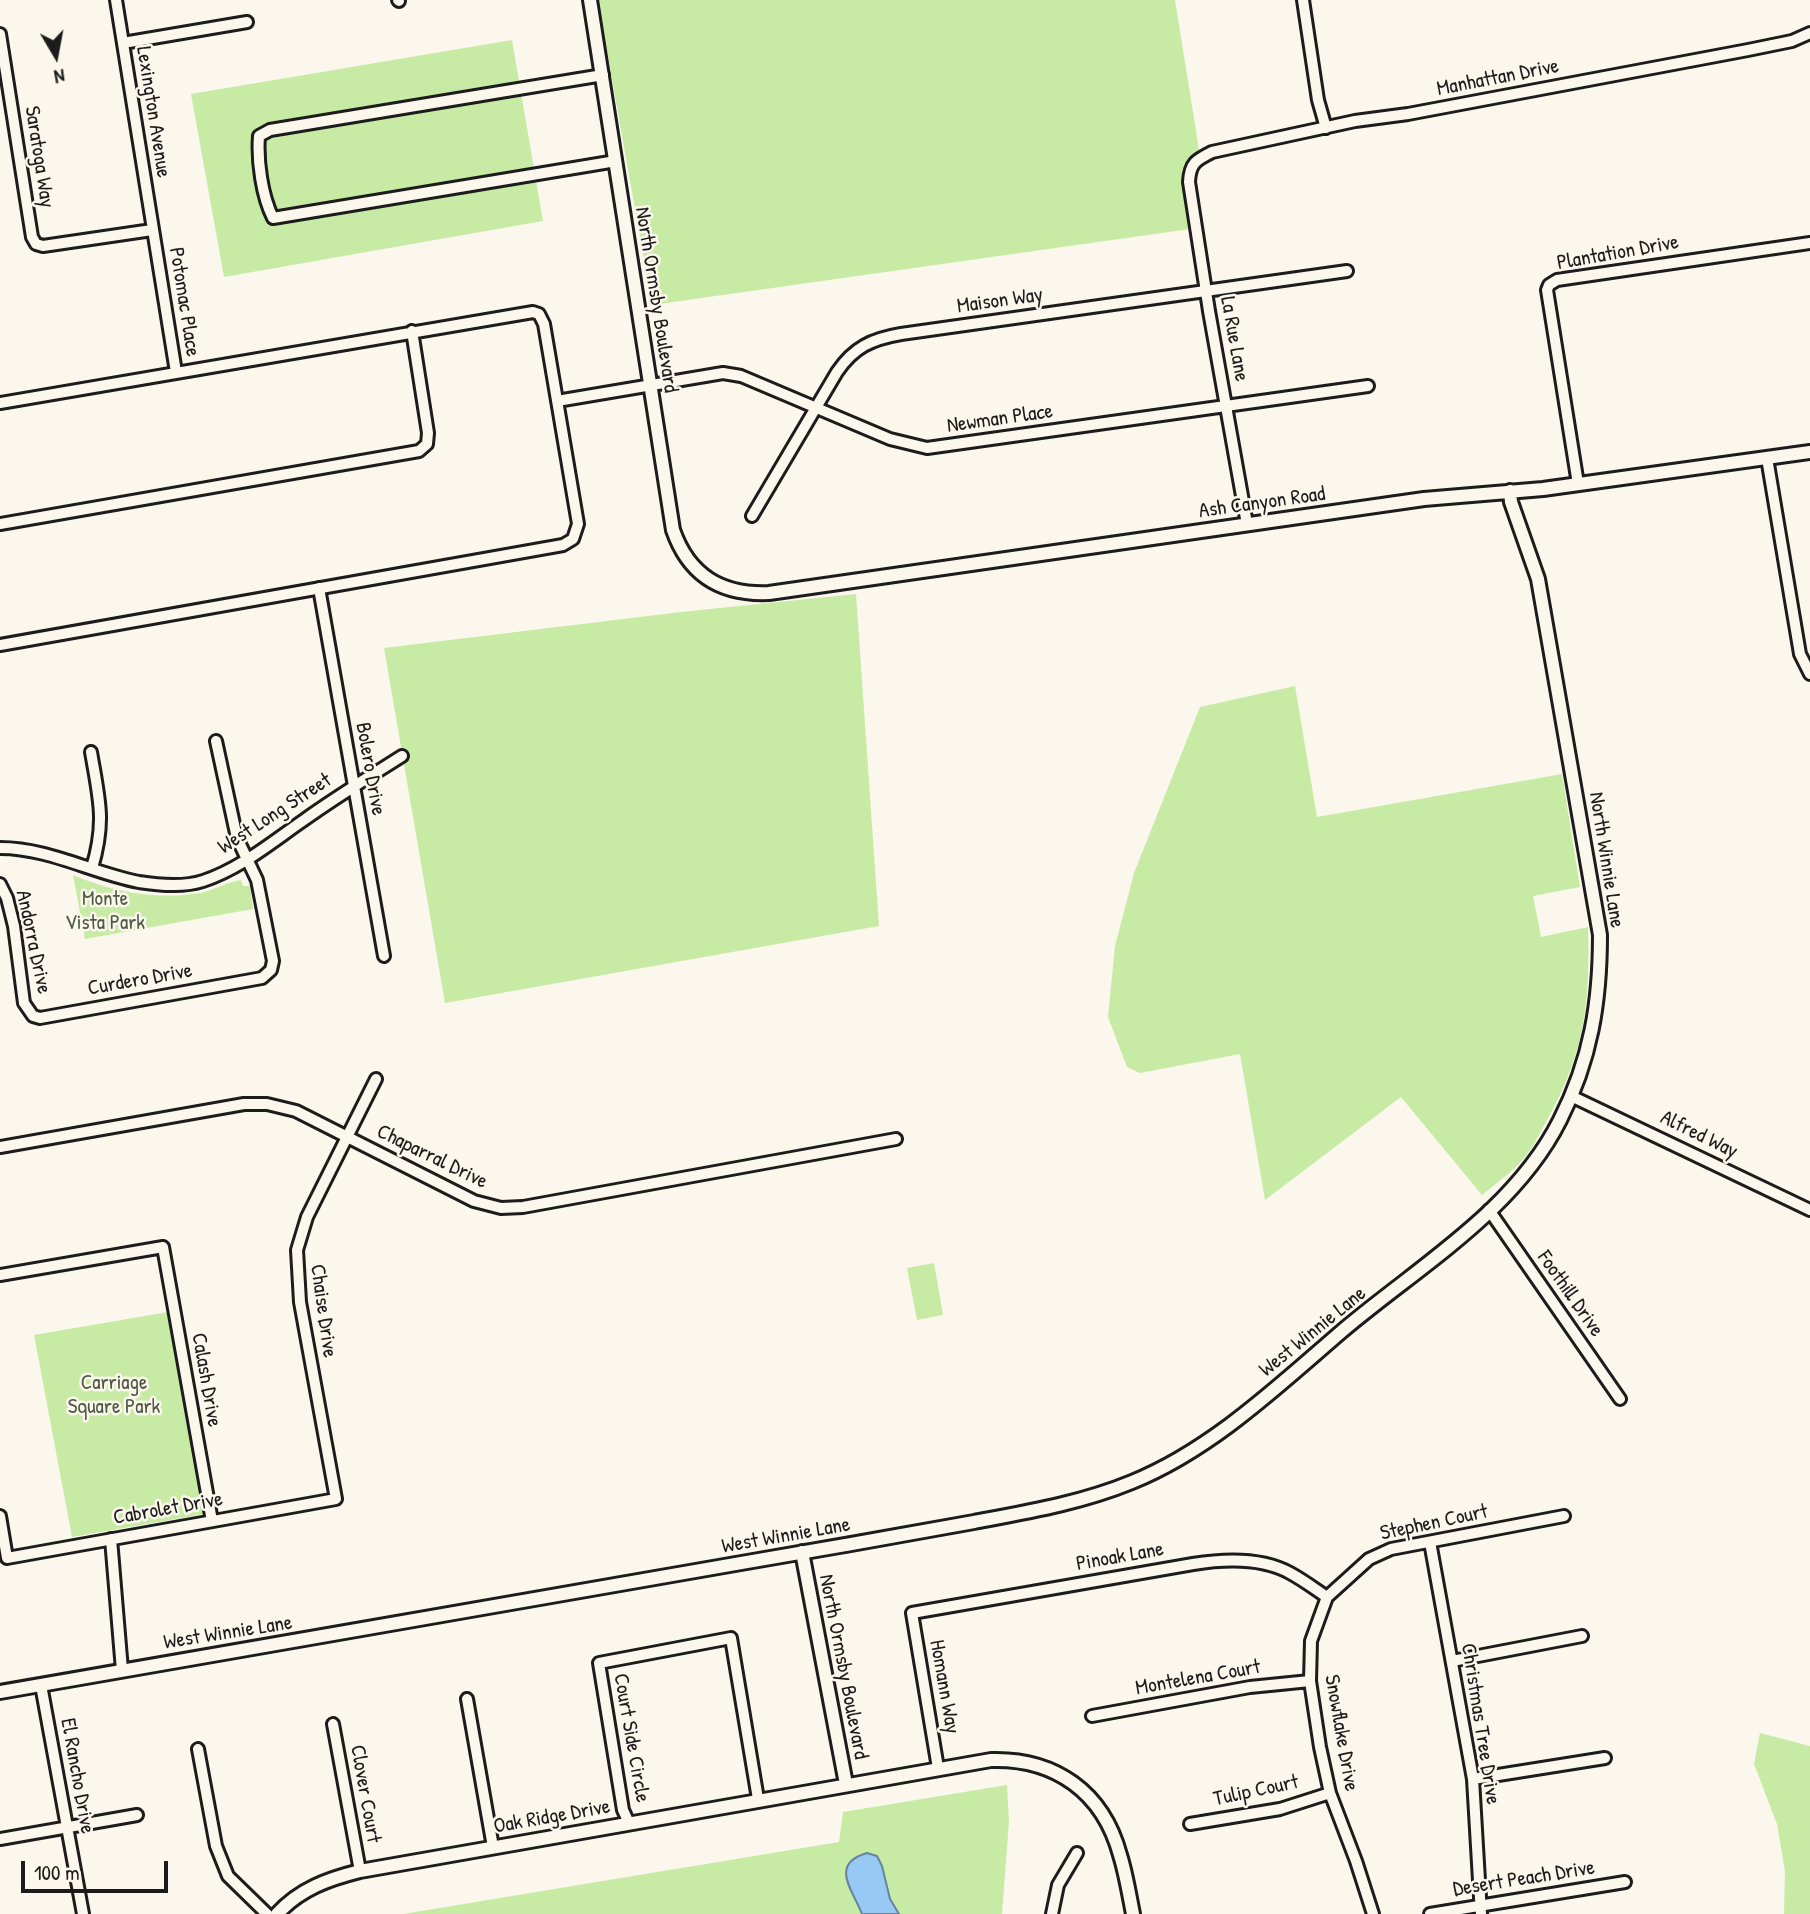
<!DOCTYPE html>
<html>
<head>
<meta charset="utf-8">
<style>
  body { margin:0 }
  #map { position:relative; width:1810px; height:1914px; overflow:hidden; background:#fbf7ec; font-family:"Patrick Hand",sans-serif }
  canvas { display:block }
  .north { position:absolute; left:21px; top:21px; width:70px; height:70px; -webkit-text-stroke:5px #fbf7ec; paint-order:stroke; rotate:170deg; font-size:19px; font-weight:700; line-height:28px; text-align:center; color:#1c1c1c }
  .north::after { content:''; display:block; margin:auto; width:24px; height:32px; background:#1c1c1c; clip-path:polygon(50% 0,100% 100%,50% 72%,0 100%) }
  .scale { position:absolute; left:21px; top:1861px; width:147px; height:32px; box-sizing:border-box; border:4px solid #1c1c1c; border-top:0; padding-left:9px; font-size:21px; line-height:24px; white-space:nowrap; color:#1c1c1c; -webkit-text-stroke:5px #fbf7ec; paint-order:stroke }
</style>
</head>
<body>
<div id="map">
<canvas width="1810" height="1914"></canvas>
<div class="north">N</div>
<div class="scale">100 m</div>
</div>
<script>
const ctx = document.querySelector('canvas').getContext('2d');
ctx.lineJoin = 'round';
function paint(path, color) {
  ctx.fillStyle = color;
  ctx.fill(path, 'evenodd');
}
function trace(path, color, width, dash) {
  ctx.strokeStyle = color;
  ctx.lineWidth = width;
  ctx.lineCap = dash ? 'butt' : 'round';
  ctx.setLineDash(dash || []);
  ctx.stroke(path);
}
function label(font, color, halo, rows, align = 'center') {
  ctx.font = font + ' "Patrick Hand",sans-serif';
  ctx.lineWidth = 5;
  ctx.setLineDash([]);
  ctx.textBaseline = 'middle';
  ctx.strokeStyle = halo;
  ctx.fillStyle = color;
  for (const [text, x, y, turn = 0] of rows) {
    ctx.save();
    ctx.translate(x, y);
    ctx.rotate((+turn || 0) * Math.PI / 180);
    ctx.textAlign = isNaN(turn) ? turn : align;
    if (halo) ctx.strokeText(text, 0, 0);
    ctx.fillText(text, 0, 0);
    ctx.restore();
  }
}
const green = new Path2D(`
  M598 0H1175L1200 156 1189 182 1190 229 652 305Z
  M512 40 543 221 224 277 191 94Z
  M856 594 879 926 445 1003 384 648 681 612Z
  M1295 686 1317 817 1562 774 1580 887 1533 896 1541 937 1588 927C1590 1003 1585 1051 1548 1118 1540 1133 1531 1152 1519 1164 1508 1175 1494 1185 1482 1195L1401 1097 1265 1200 1240 1054 1140 1073 1127 1067 1108 1017 1115 946 1134 873 1200 707Z
  M73 875C112 892 158 900 200 893 214 890 227 882 241 880L243 886H250L253 909 85 939Z
  M934 1263 943 1315 917 1320 907 1268Z
  M168 1312 205 1514 72 1537 34 1335Z
  M1760 1733 1810 1746V1914H1784L1785 1871 1777 1824 1754 1764Z
  M1007 1785 1009 1822 1002 1914H403L839 1842 843 1812Z`);
const water = new Path2D(`
  M867 1853 877 1856 882 1866 890 1899 899 1914H862C854 1892 828 1864 867 1853Z`);
const minor = new Path2D(`
  M116 0 176 372
  M398 0 399 1
  M1303 0 1318 100 1326 128
  M0 34 32 237 36 244 43 246 152 230
  M123 43 247 22
  M603 75 270 130 259 136C257 161 262 196 273 218L616 161
  M557 401 723 373 741 376 890 439 927 448 1368 386
  M0 403 533 312 539 314 544 324 578 524 573 539 563 545 0 645
  M1767 458 1800 654 1810 674
  M1578 484 1547 290 1549 285 1557 280 1810 243
  M752 516 837 372C854 347 872 339 901 334L1347 271
  M0 524 419 451 427 444 428 433 412 331
  M1247 524 1209 311 1189 182C1190 163 1196 160 1212 152L1355 121 1408 114 1748 50 1792 41 1810 33
  M319 588 384 956
  M91 752C99 799 106 821 92 868
  M0 848C49 848 92 873 139 882 158 885 185 887 203 881 240 869 272 842 304 820 336 797 369 777 402 756
  M0 884 7 898 14 926 24 1003 33 1016 40 1018 262 978 271 970 273 961 257 880 237 838 216 741
  M1571 1096 1810 1210
  M0 1147 244 1104H267L296 1111 474 1201 501 1208 523 1207 896 1139
  M1489 1210 1620 1399
  M0 1275 163 1247 212 1521
  M0 1516 7 1558 336 1499 300 1302 297 1250 307 1217 376 1079
  M111 1539 122 1670
  M1430 1542 1473 1779 1481 1914
  M1452 1661 1582 1636
  M41 1685 83 1914
  M467 1699 493 1847
  M1092 1716 1250 1687 1310 1681
  M333 1724 360 1871
  M198 1749 216 1846 228 1876 267 1914
  M938 1768 912 1613 1193 1564C1224 1559 1261 1557 1290 1573 1303 1580 1315 1589 1327 1597
  M1473 1779 1605 1758
  M629 1823 623 1810 599 1663 731 1638 758 1799
  M1190 1824 1280 1809 1330 1793
  M0 1839 137 1815
  M1052 1914 1058 1885 1077 1853
  M1373 1914 1356 1861 1330 1793 1320 1747 1310 1681 1311 1641 1327 1597 1369 1559 1391 1549 1564 1516
  M1430 1914 1625 1882`);
const tertiary = new Path2D(`
  M590 0 673 530C689 576 722 595 769 593L1424 499 1543 489 1810 452
  M802 1552 846 1784
  M0 1692C249 1649 498 1606 747 1562 823 1549 898 1536 974 1522 1027 1512 1081 1503 1132 1482 1211 1450 1277 1387 1341 1332 1416 1268 1514 1212 1560 1120 1591 1059 1600 1002 1600 935L1538 579 1511 502 1510 491
  M277 1914C300 1889 328 1879 360 1871L991 1760C1055 1758 1103 1792 1120 1855 1126 1874 1129 1894 1133 1914`);
const streetNames = [
  ["Manhattan Drive",1498,78,-11],
  ["Lexington Avenue",153,112,81],
  ["Saratoga Way",39,157,81],
  ["Plantation Drive",1618,253,-10],
  ["North Ormsby Boulevard",656,300,81],
  ["Maison Way",1000,301,-8],
  ["Potomac Place",184,302,81],
  ["La Rue Lane",1234,339,80],
  ["Newman Place",1000,419,-8],
  ["Ash Canyon Road",1262,503,-8],
  ["Bolero Drive",370,769,80],
  ["West Long Street",275,814,-33],
  ["North Winnie Lane",1606,860,81],
  ["Andorra Drive",33,942,78],
  ["Curdero Drive",140,980,-10],
  ["Alfred Way",1699,1135,26],
  ["Chaparral Drive",432,1157,26],
  ["Foothill Drive",1570,1294,55],
  ["Chaise Drive",323,1311,82],
  ["West Winnie Lane",1313,1332,-39],
  ["Calash Drive",206,1380,80],
  ["Cabrolet Drive",168,1509,-10],
  ["Stephen Court",1434,1523,-12],
  ["West Winnie Lane",786,1536,-10],
  ["Pinoak Lane",1120,1557,-10],
  ["West Winnie Lane",228,1633,-9],
  ["North Ormsby Boulevard",843,1667,79],
  ["Montelena Court",1198,1678,-10],
  ["Homann Way",944,1687,80],
  ["Christmas Tree Drive",1480,1724,81],
  ["Snowflake Drive",1341,1733,80],
  ["Court Side Circle",631,1738,80],
  ["El Rancho Drive",77,1776,80],
  ["Tulip Court",1256,1791,-12],
  ["Clover Court",365,1794,80],
  ["Oak Ridge Drive",552,1817,-10],
  ["Desert Peach Drive",1524,1879,-9]
];
const parkNames = [
  ["Monte",105,899],
  ["Vista Park",105,923],
  ["Carriage",114,1383],
  ["Square Park",114,1407]
];
paint(green, '#c7eba5');
paint(water, '#97c9f4');
trace(water, '#66849e', 2);
trace(minor, '#1c1c1c', 16);
trace(tertiary, '#1c1c1c', 18);
trace(minor, '#fbf7ec', 10);
trace(tertiary, '#fbf7ec', 12);
label('21px', '#1c1c1c', '#fbf7ec', streetNames);
label('21px', '#4f5a45', '#fbf7ec', parkNames);
</script>
</body>
</html>
